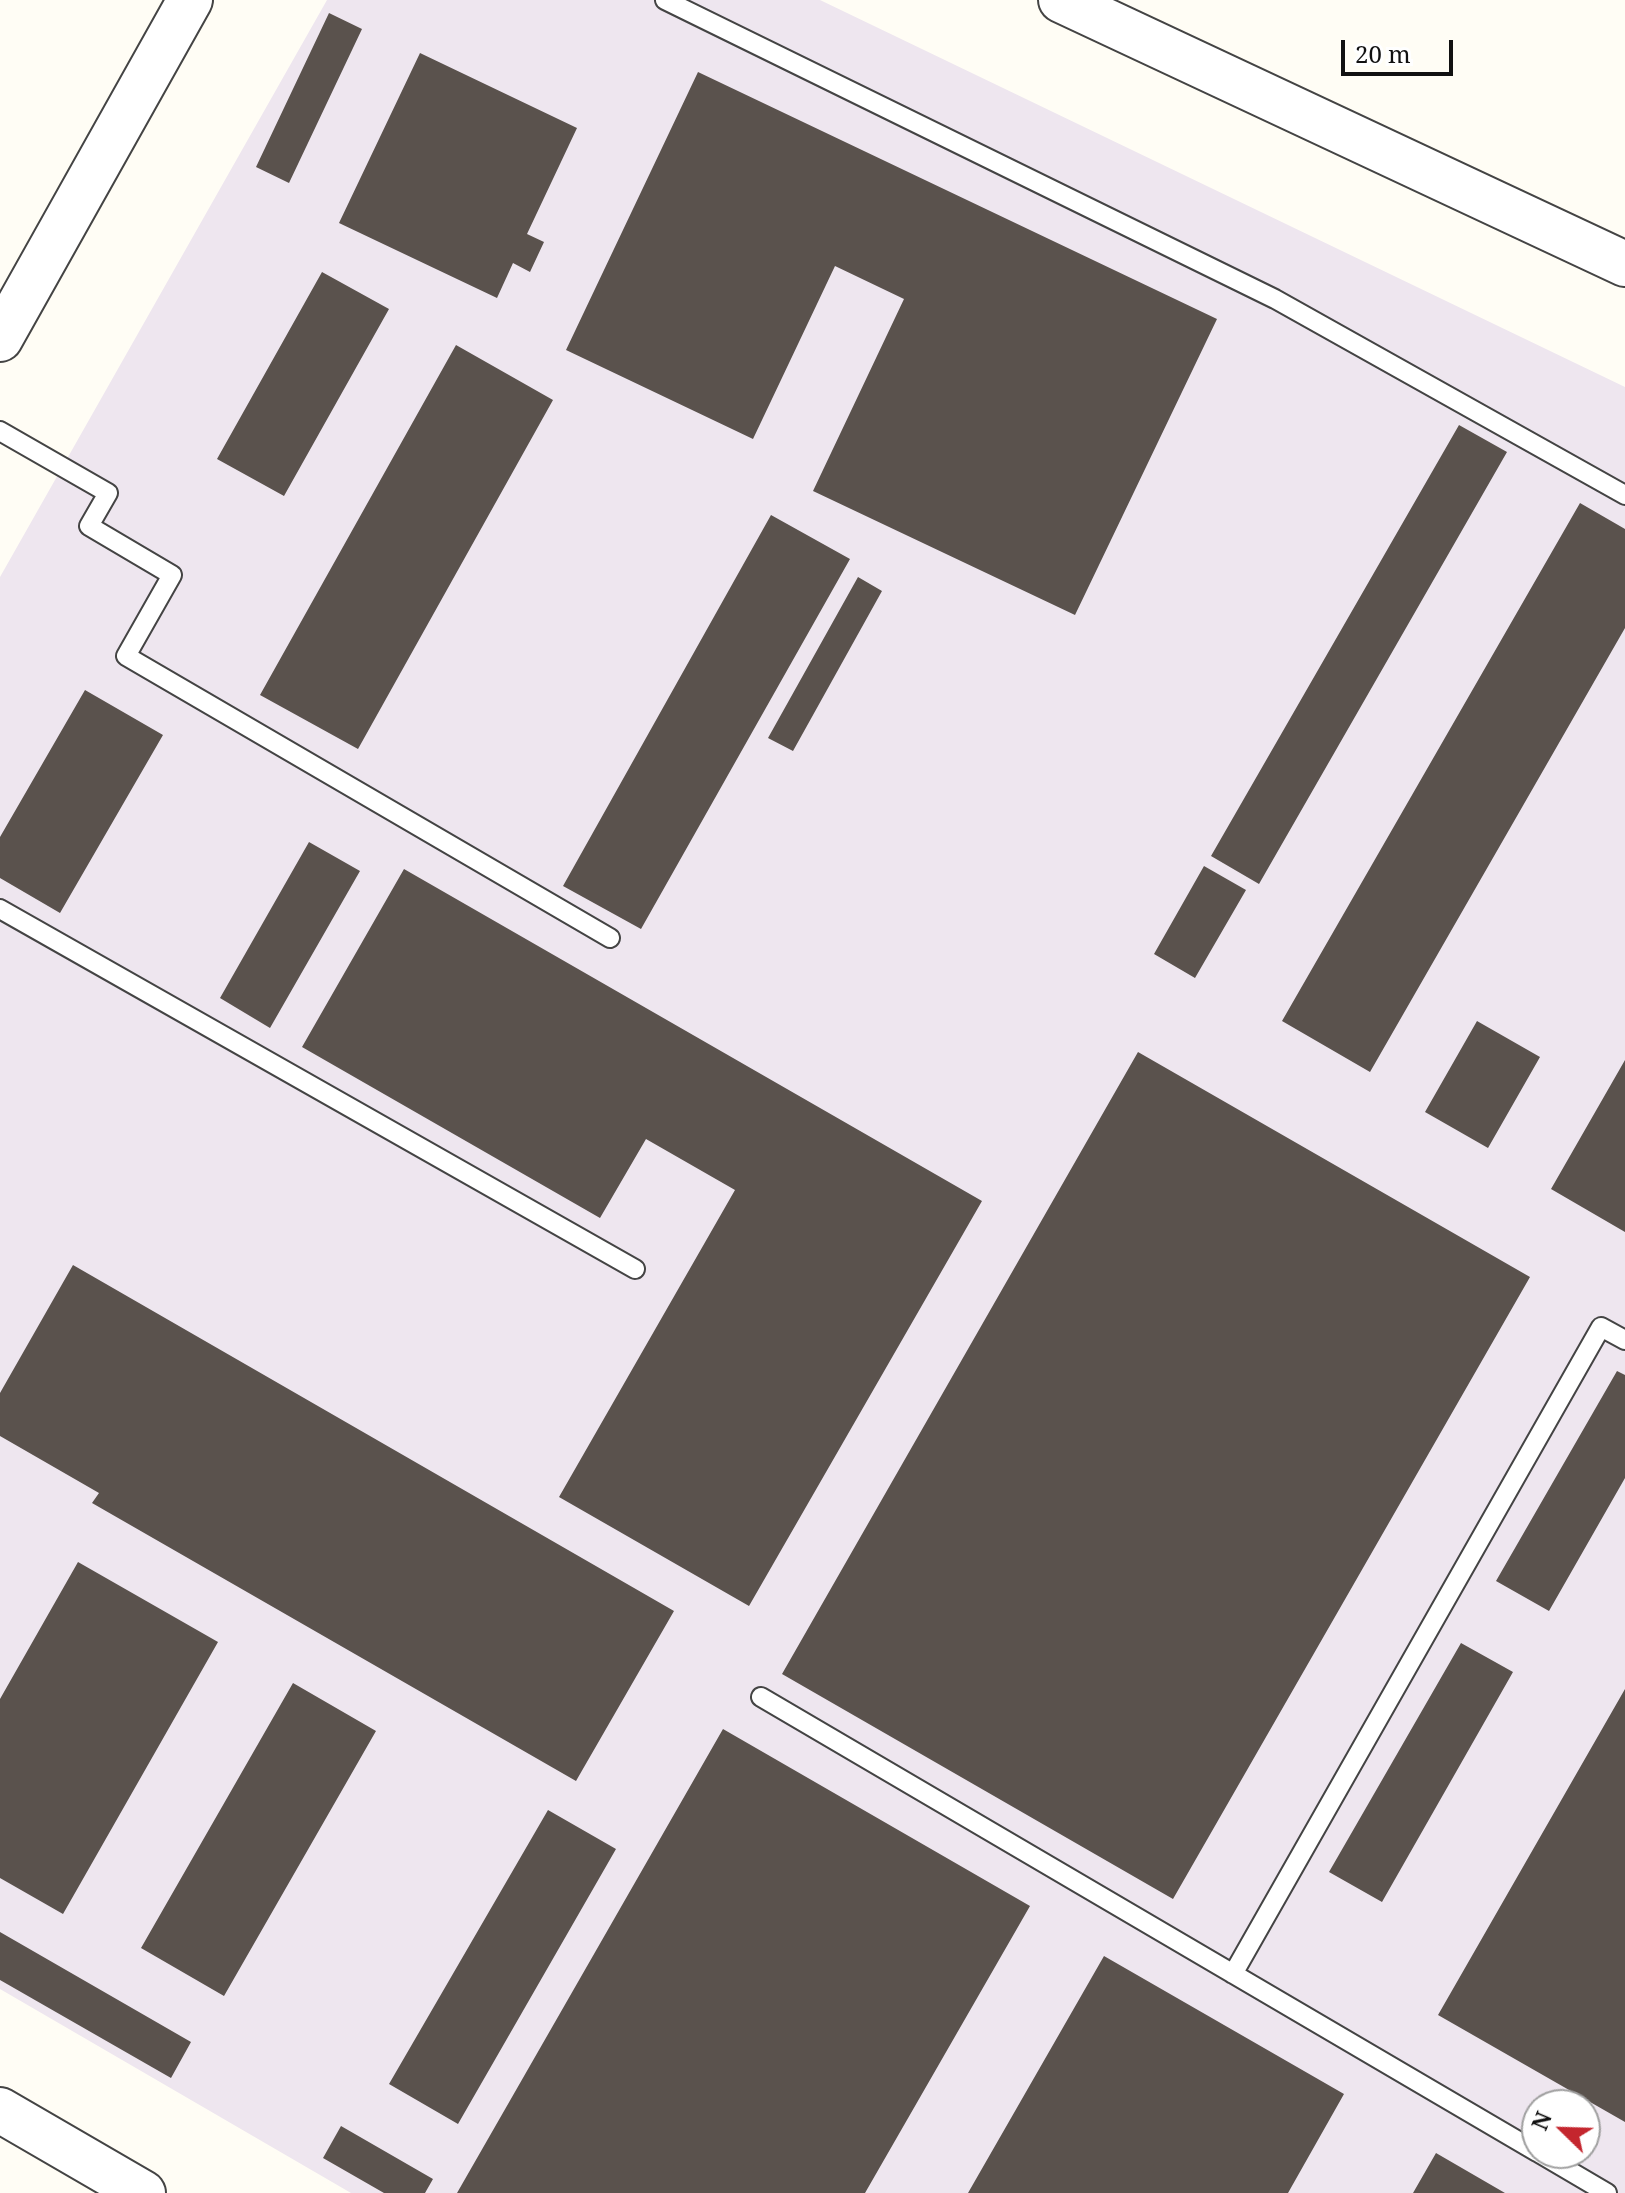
<!DOCTYPE html>
<html>
<head>
<meta charset="utf-8">
<style>
  body { margin:0 }
  #map { position:relative; width:1625px; height:2193px; overflow:hidden; background:#fffdf5; font-family:"Noto Serif",serif }
  canvas { display:block }
  .north { position:absolute; left:1521px; top:2089px; width:80px; height:80px; box-sizing:border-box; background:#fff; border:2px solid #a0a0a0; border-radius:50%; rotate:293deg; font-size:22px; font-weight:700; line-height:32px; text-align:center; color:#111 }
  .north::after { content:''; display:block; margin:auto; width:28px; height:36px; background:#c4262e; clip-path:polygon(50% 0,100% 100%,50% 72%,0 100%) }
  .scale { position:absolute; left:1341px; top:40px; width:112px; height:36px; box-sizing:border-box; border:4px solid #111; border-top:0; padding-left:10px; font-size:24px; line-height:28px; white-space:nowrap; color:#111; -webkit-text-stroke:6px #fff; paint-order:stroke }
</style>
</head>
<body>
<div id="map">
<canvas width="1625" height="2193"></canvas>
<div class="north">N</div>
<div class="scale">20 m</div>
</div>
<script>
const ctx = document.querySelector('canvas').getContext('2d');
ctx.lineJoin = 'round';
function paint(path, color) {
  ctx.fillStyle = color;
  ctx.fill(path, 'evenodd');
}
function trace(path, color, width, dash) {
  ctx.strokeStyle = color;
  ctx.lineWidth = width;
  ctx.lineCap = dash ? 'butt' : 'round';
  ctx.setLineDash(dash || []);
  ctx.stroke(path);
}
const industrial = new Path2D(`
  M327 0H820L1625 387V2193H351L0 1989V577ZM1537 2105H1585V2153H1537Z`);
const building = new Path2D(`
  M329 13 362 29 289 183 256 167Z
  M420 53 577 128 527 234 544 242 530 272 513 263 497 298 339 223Z
  M698 72 1217 319 1075 615 813 491 904 299 835 266 753 439 566 350Z
  M322 272 389 309 284 496 217 459Z
  M456 345 553 400 358 749 260 695Z
  M1459 425 1507 452 1259 884 1211 856Z
  M1580 503 1625 529V628L1370 1072 1282 1021Z
  M771 515 850 559 641 929 563 886Z
  M858 577 882 591 793 751 768 738Z
  M85 690 163 735 60 913 0 878V837Z
  M309 842 360 871 270 1028 220 998Z
  M1204 866 1246 890 1195 978 1154 954Z
  M404 869 982 1201 749 1606 559 1497 735 1190 646 1139 600 1218 302 1047Z
  M1477 1021 1540 1057 1488 1148 1425 1112Z
  M1138 1052 1530 1277 1173 1899 782 1674Z
  M1625 1060V1232L1551 1189Z
  M73 1265 674 1611 576 1781 92 1503 99 1493 0 1436V1393Z
  M1617 1371 1625 1375V1478L1549 1611 1496 1581Z
  M78 1562 218 1642 63 1914 0 1878V1699Z
  M1461 1643 1513 1672 1382 1902 1329 1872Z
  M293 1683 376 1731 224 1996 141 1948Z
  M1625 1689V2122L1438 2015Z
  M723 1729 1030 1906 865 2193H457Z
  M548 1810 616 1849 458 2124 389 2084Z
  M0 1932 191 2042 171 2078 0 1980Z
  M1104 1956 1344 2094 1288 2193H968Z
  M341 2126 433 2179 425 2193H384L323 2158Z
  M1436 2153 1505 2193H1413Z`);
const service = new Path2D(`
  M665 0 1275 299 1625 495
  M0 431 108 493 89 526 172 575 126 656 610 938
  M0 909 635 1269
  M761 1697 1537 2152
  M1233 1974 1601 1327 1625 1340
  M1539 2153 1607 2193`);
const tertiary = new Path2D(`
  M1061 0 1625 264
  M0 339 190 0
  M0 2110 143 2193`);
paint(industrial, '#eee6ef');
paint(building, '#5a524d');
trace(service, '#444', 22);
trace(tertiary, '#444', 48);
trace(service, '#fff', 18);
trace(tertiary, '#fff', 44);
</script>
</body>
</html>
